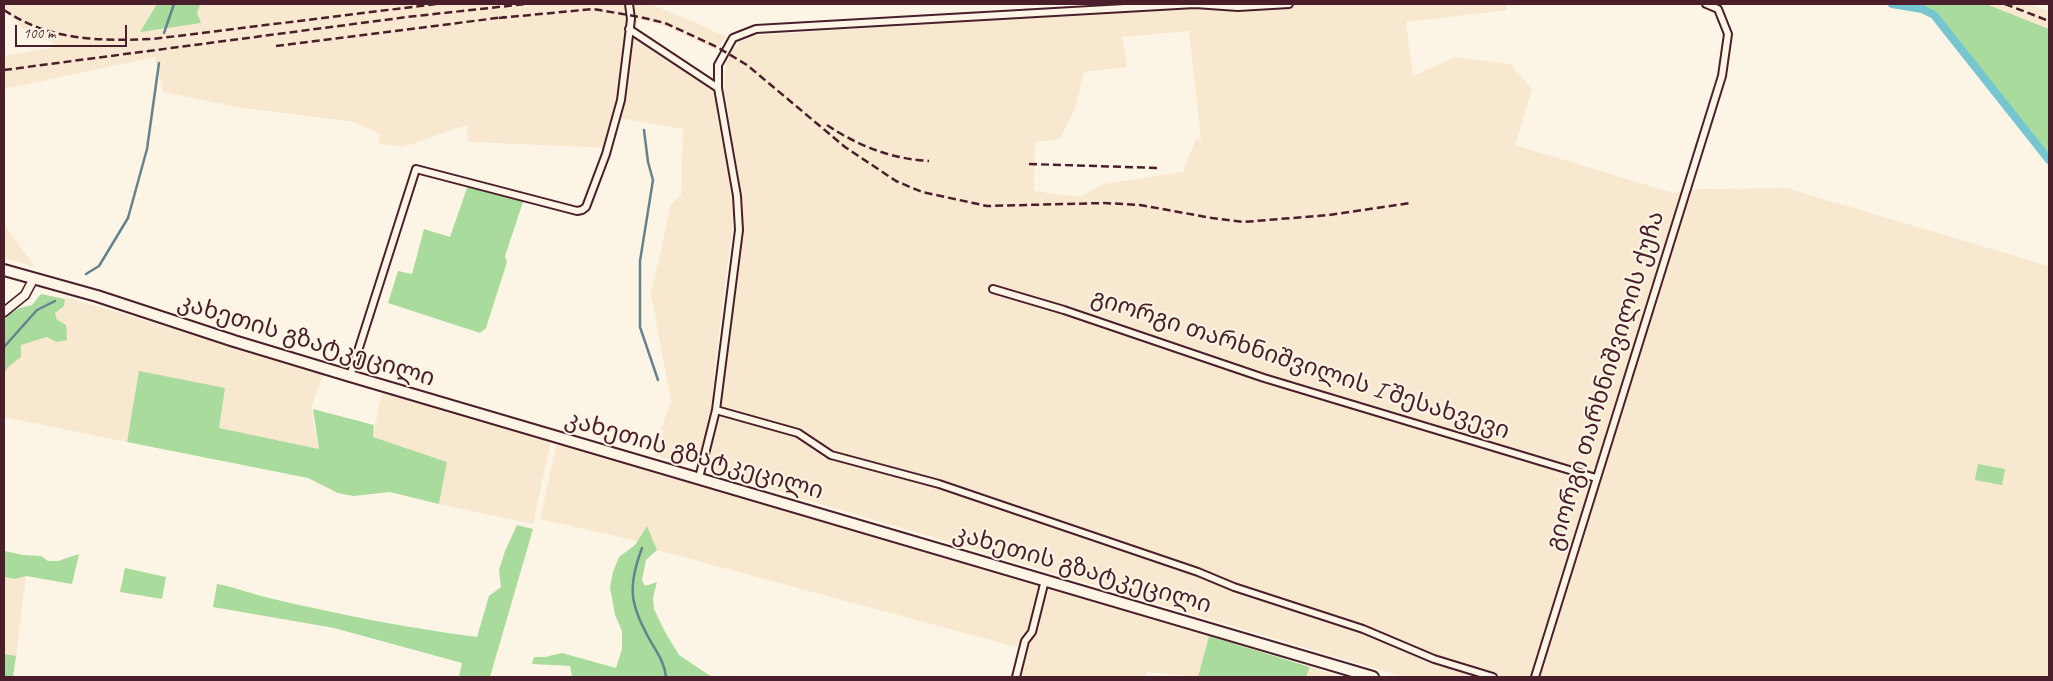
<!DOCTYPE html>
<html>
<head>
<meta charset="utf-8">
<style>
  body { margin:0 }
  #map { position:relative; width:2053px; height:681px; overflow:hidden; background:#fcf5e5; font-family:Caveat,sans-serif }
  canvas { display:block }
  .frame { position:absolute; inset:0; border:5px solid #4a1f2b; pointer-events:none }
  .scale { position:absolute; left:15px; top:25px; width:112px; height:22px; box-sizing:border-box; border:2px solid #4a1f2b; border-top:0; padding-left:6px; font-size:15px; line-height:18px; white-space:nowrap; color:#4a1f2b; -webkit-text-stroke:4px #fcf5e5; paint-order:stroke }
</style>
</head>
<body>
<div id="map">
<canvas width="2053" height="681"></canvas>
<div class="frame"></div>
<div class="scale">100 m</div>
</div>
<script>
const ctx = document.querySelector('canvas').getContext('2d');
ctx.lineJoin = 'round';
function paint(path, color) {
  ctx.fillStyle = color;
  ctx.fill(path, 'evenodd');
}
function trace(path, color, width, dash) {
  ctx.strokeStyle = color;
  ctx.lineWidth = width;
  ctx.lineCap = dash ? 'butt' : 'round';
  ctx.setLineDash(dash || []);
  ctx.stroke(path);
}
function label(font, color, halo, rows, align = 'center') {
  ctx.font = font + ' Caveat,"Noto Sans Georgian",sans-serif';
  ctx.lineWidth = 4;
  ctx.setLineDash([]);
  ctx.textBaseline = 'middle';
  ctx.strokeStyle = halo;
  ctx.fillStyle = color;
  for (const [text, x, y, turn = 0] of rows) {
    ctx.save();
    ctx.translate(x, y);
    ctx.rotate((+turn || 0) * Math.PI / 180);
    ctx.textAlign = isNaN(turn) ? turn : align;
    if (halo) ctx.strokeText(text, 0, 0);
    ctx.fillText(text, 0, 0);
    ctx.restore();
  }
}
const built = new Path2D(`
  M4 4H650L701 25 726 37 716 50 665 26 639 19 634 38 716 89 718 123 734 202 732 229 715 364 711 413 703 452 691 464H687L654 455 664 431 661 429 671 401 651 294 671 204 681 195 683 129 619 118 612 148 468 142 467 125 403 147 379 143 380 134 354 122 237 107 163 92 155 57 4 89V56L60 46 24 31 18 22 4 11Z
  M1294 4H1506L1507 10 1406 22 1413 76 1455 57 1510 64 1532 89 1515 145 1673 193 1696 189 1786 188 2049 266V677H1404L709 471 708 459 718 414 741 229V191L724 87 726 58 745 36 1192 7 1237 9 1294 7ZM1189 31 1201 139 1195 141 1183 172 1103 184 1080 197 1034 191 1035 142 1060 139 1075 109 1084 72 1127 67 1122 37Z
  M1986 4H2031L2046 10 2049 8V29Z
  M4 224 35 267 4 258Z
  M66 297 324 374 312 405 313 423 319 449 218 428 140 371 127 442 4 417V374L7 367 21 357V345L47 337 56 342 57 320 55 313 64 306Z
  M382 391 551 440 533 524 439 504 447 462 373 437Z
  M557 442 1041 587 1030 630 1020 648 657 550 647 527 637 541 540 519Z
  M26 576 16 656 4 654V577L15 579Z
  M1045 588 1209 636 1198 677 1147 672 1146 677H1016L1022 649 1032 632Z
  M1310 667 1340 677H1341H1306Z`);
const green = new Path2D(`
  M157 4H200L197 13 201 23 140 32Z
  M1914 4H1986L2049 29V155L1936 12Z
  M468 185 524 199 505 256 507 262 486 328 480 333 388 303 398 271 412 274 424 229 450 237Z
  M41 294 65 299 64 306 55 313 57 320 66 325 67 340 56 342 47 337 21 345V357L8 367 4 374V317L20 308 32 305Z
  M139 371 225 388 219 428 319 449 313 409 374 425 373 437 447 462 439 504 390 492 353 496 338 493 308 478 127 442Z
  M1978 464 2005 469 2002 485 1975 480Z
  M517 525 533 529 490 677H459L462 663 334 628 213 607 217 584C235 587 251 594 269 598 337 614 407 628 477 637L489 596 501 587 499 570 505 551Z
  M647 526 657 550 646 560 642 580 645 586 657 582 653 598 654 609 665 632 679 655 712 677H575L572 676 570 666 532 664 534 657H545L562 653 616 668 622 649V631L615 615 610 587 613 572 619 557 635 545Z
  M4 551 23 555 41 556 48 561H58L79 554 72 584 26 576 15 579 4 577Z
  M125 568 166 577 162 599 120 592Z
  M1209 636 1310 667 1306 677H1198Z
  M4 654 16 656 13 677H4Z`);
const stream = new Path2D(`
  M164 33 174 4
  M644 130 648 162 653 180 640 261V327L658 380
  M86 274 99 266 128 218 147 149 159 63
  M4 347 37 310 55 301
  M642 548C627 588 630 605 651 642 658 654 665 664 666 677`);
const canal = new Path2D(`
  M1892 4 1922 9 1934 15 2049 160`);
const minor = new Path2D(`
  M629 29 718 88
  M993 289 1064 310 1264 378 1596 478
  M350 376 416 169 577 211 582 210 586 207 606 154 621 100 631 19 629 4
  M716 410 798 433 831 455 939 484 1198 572 1234 587 1363 629 1434 659 1493 677
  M699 478 716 410 739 230 737 196 718 88V65L733 38 756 29 1195 4 1238 7 1289 4
  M1016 677 1025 641 1032 632 1045 580
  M1535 677 1722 76 1728 34 1718 9 1706 4`);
const tertiary = new Path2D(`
  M4 312 25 295 34 278`);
const trunk = new Path2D(`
  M4 270 97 296 234 341 350 376 1373 677`);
const rail = new Path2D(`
  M2005 4 2049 21
  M4 10C50 41 99 41 153 39L436 4
  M499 18 593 9 640 17 665 23 717 47 747 65 845 147 896 181 922 192 987 206 1104 203 1140 205 1212 218 1243 222 1329 215 1410 203
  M276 46 505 17
  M4 70 407 17 526 4
  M827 125C858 146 892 159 929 161
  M1029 164 1157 168`);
const streetNames = [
  ["კახეთის გზატკეცილი",306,341,17],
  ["გიორგი თარხნიშვილის I შესახვევი",1300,365,18],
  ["გიორგი თარხნიშვილის ქუჩა",1606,381,-73],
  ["კახეთის გზატკეცილი",694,456,16],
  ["კახეთის გზატკეცილი",1082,570,16]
];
paint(built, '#f8e8d0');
paint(green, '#a9db9c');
trace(stream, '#64838f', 2.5);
trace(canal, '#76c6d1', 8);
trace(minor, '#4a1f2b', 10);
trace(tertiary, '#4a1f2b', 11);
trace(trunk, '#4a1f2b', 14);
trace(minor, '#fcf5e5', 6);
trace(tertiary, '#fcf5e5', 8);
trace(trunk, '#fcf5e5', 10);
trace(rail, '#4a1f2b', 2.5, [8, 4]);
label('24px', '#4a1f2b', '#fcf5e5', streetNames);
</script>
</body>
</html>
